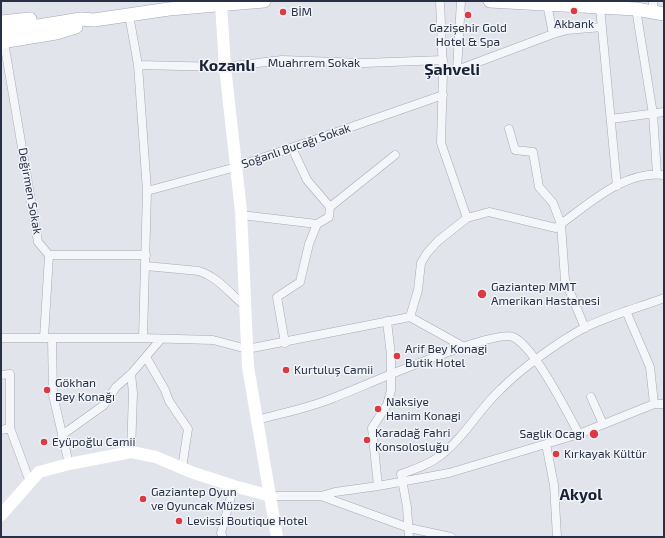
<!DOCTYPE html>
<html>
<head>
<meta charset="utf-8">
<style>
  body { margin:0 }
  #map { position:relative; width:665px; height:538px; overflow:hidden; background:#e1e4eb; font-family:"Exo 2",sans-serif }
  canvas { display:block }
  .frame { position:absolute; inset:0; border:2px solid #273045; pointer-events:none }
</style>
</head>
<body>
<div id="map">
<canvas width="665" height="538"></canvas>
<div class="frame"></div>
</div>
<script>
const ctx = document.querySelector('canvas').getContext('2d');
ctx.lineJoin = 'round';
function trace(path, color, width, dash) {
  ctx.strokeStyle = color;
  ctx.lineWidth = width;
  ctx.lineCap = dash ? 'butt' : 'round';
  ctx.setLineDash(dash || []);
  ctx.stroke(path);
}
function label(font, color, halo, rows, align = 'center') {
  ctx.font = font + ' "Exo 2",sans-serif';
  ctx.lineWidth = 3;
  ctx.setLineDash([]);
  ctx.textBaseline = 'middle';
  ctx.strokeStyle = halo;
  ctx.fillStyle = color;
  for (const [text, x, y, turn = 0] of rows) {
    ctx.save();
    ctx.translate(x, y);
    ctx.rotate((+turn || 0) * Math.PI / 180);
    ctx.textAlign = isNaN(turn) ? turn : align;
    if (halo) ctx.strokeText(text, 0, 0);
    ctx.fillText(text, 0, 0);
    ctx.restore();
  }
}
const street = new Path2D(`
  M440 1 443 72 441 143 467 218
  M547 4 553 34
  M653 6V1
  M600 7 617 186
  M636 9 653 114 657 174
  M129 15 138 65 147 191 143 338
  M4 42 38 242 49 255 44 338
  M138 65 225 67 282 60 364 63 443 60
  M457 70 461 1
  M443 72 457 70 553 34 567 30 602 27
  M611 119 664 112
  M292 148 307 180 330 207
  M147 191 236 167 443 95
  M241 215 317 224
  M49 255H146
  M146 266 199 271C218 277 229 293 244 305
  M626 311 650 367 654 404
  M410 317 418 290 421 263 427 253 438 241 467 218 489 212 556 228 561 224 553 203 539 187 533 152 515 150 509 129
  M585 328 565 280 561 224C590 203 625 170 664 175
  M1 338H143L213 340 247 349 410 317 464 347
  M52 338 53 395 69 464
  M285 343 277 297 300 282 309 244 317 224 329 217 330 207 395 155
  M146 357 165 390 169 401 188 429 182 468
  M131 374 133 393 131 452
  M1 375 10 374V428L30 482
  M591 397 603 424
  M257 420C283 413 309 408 333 398 360 388 494 328 513 337 534 346 567 412 579 434
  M1 430 10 428
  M62 435 104 405 116 387 131 374 161 339
  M546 444 554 485 557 537
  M378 486 372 428 387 405 391 390V356L387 321
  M271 496H321L335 492 378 486 449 473 579 434 654 404H664
  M321 496 409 528 451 537
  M223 537 221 533 234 486
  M409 537 407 507 401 474C415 469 428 465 440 456 464 438 479 409 501 389 522 368 558 342 584 328 610 315 638 308 664 298`);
const secondary = new Path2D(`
  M221 4 225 67 241 211 248 367 277 537
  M1 515 39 472 69 464 131 452 156 457 191 472 234 486 271 496`);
const primary = new Path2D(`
  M490 1 636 9 664 14
  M1 22 30 19
  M1 32 81 19 94 20 169 9 264 1
  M1 42 56 33 76 27`);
const markers = [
  [574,11,4,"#dd3943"],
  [283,12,4,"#dd3943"],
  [468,15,4,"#dd3943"],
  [482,294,5,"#dd3943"],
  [397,356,4,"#dd3943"],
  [286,370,4,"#dd3943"],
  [47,390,4,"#dd3943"],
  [378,409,4,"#dd3943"],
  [594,434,5,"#dd3943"],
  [367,440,4,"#dd3943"],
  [44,442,4,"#dd3943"],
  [556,454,4,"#dd3943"],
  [143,499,4,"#dd3943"],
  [179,521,4,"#dd3943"]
];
const poiNames = [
  ["BİM",291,12],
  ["Akbank",574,24,"center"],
  ["Gazişehir Gold",468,28,"center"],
  ["Hotel & Spa",468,42,"center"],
  ["Gaziantep MMT",491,287],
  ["Amerikan Hastanesi",491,301],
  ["Arif Bey Konagi",405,349],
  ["Butik Hotel",405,363],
  ["Kurtuluş Camii",294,370],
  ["Gökhan",55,383],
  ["Bey Konağı",55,397],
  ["Naksiye",386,402],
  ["Hanim Konagi",386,416],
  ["Karadağ Fahri",375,433],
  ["Konsolosluğu",375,447],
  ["Saglık Ocagı",585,434,"right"],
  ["Eyüpoğlu Camii",52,442],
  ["Kırkayak Kültür",564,454],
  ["Gaziantep Oyun",151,492],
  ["ve Oyuncak Müzesi",151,506],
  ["Levissi Boutique Hotel",187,521]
];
const streetNames = [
  ["Muahrrem Sokak",314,63],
  ["Soğanlı Bucağı Sokak",296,146,-19],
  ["Değirmen Sokak",30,191,80]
];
const districtNames = [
  ["Kozanlı",227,66],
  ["Şahveli",452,70],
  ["Akyol",581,495]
];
trace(street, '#a5aab6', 9);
trace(primary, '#9fa7b9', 14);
trace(street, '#f5f6f9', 8);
trace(secondary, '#fff', 12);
trace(primary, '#fff', 13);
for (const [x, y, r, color] of markers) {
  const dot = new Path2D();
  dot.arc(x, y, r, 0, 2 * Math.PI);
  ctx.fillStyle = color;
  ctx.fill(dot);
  trace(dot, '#f1f4f8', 1.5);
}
label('12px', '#273045', '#f1f4f8', poiNames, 'left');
label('12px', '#273045', '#f1f4f8', streetNames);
label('bold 16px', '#1a2136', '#f1f4f8', districtNames);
</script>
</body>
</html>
